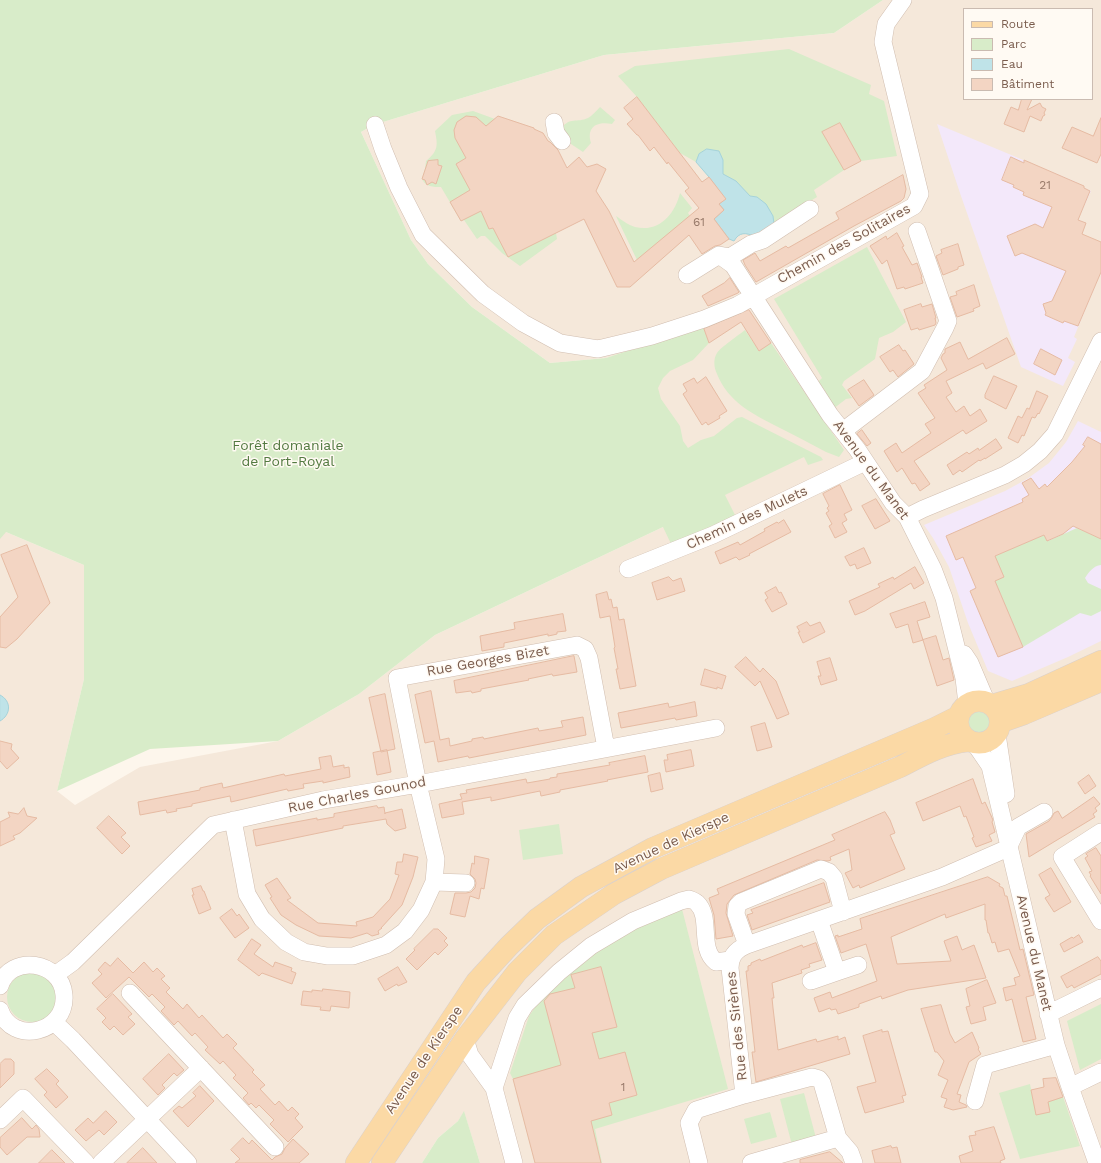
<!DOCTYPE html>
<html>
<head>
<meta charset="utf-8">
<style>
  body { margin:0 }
  #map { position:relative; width:1101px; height:1163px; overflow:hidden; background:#fdf6ec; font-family:"Work Sans",sans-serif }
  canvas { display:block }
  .legend { position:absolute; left:963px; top:8px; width:130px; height:92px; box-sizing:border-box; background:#fffaf3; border:1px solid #cabbb1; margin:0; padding:5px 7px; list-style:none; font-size:12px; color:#7a5c4d }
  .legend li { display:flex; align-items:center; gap:8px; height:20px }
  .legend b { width:20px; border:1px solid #cabbb1 }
</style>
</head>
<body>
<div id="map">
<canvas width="1101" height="1163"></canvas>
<ul class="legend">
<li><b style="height:5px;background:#fbd9a5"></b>Route</li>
<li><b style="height:11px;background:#d8ecc9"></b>Parc</li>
<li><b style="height:11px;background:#bfe3e8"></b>Eau</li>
<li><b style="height:11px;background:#f3d5c3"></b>Bâtiment</li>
</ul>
</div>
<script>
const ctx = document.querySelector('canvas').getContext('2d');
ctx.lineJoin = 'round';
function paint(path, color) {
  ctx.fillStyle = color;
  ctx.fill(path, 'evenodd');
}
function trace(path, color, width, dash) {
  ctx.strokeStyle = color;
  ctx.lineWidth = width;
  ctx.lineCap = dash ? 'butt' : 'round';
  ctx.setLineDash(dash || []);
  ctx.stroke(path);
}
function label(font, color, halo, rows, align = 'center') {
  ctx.font = font + ' "Work Sans",sans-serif';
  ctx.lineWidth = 3;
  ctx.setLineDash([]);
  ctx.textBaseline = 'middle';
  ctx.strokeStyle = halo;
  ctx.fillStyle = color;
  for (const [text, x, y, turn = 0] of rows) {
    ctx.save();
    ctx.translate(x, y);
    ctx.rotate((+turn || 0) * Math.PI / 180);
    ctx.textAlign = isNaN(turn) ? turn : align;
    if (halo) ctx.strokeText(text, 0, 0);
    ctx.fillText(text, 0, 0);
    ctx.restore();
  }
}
const residential = new Path2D(`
  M883 0H1101V1163H480L464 1112 458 1121 438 1138 422 1163H0V455L6 532 84 565V679L57 791 75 805 140 767 278 741 359 694 435 635 663 527 629 351 606 358 550 363 472 307 428 264 411 240 361 132 373 125 604 55 834 33ZM964 9H1092V99H964Z`);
const education = new Path2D(`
  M937 124 1076 182 1078 184 1084 186V188L1091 191 1081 213 1077 212 1074 218 1086 223 1081 235 1101 242V272L1074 337 1077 339 1068 358 1075 362 1063 386 1021 367 961 196Z
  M1078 421 1101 432V641L1068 657 1012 681 988 671 968 623 949 567 933 538 924 525 1005 491 1027 479 1049 463 1066 442Z`);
const green = new Path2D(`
  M0 0H883L834 33 604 55 373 125 361 132 411 240 428 264 472 307 550 363 606 358 703 326 709 343 693 360 670 371 663 378 658 388 661 399 680 426 683 441 688 448 701 440 714 436 737 418 742 417 821 457 823 460 808 465 804 457 725 495 737 519 673 548 663 527 435 635 359 694 278 741 150 749 57 791 84 679V565L6 532 0 539Z
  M789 49 871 85 869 94 884 101 897 156 861 161 840 123 823 132 844 170 814 190 817 197 782 218 774 224 757 197 750 196 736 181 723 174V160L699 154 696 162 680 153 637 97 618 76 635 66Z
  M600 107 615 120 612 124C598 121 586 126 591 143L583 152 571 144 567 139 562 128C569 117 577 123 588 118 592 116 596 111 600 107Z
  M473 111 495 119 556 233 557 239 520 266 502 253 485 236H481L477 239 464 220 461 221 441 187C433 187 426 187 422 179L425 169 426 161C438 151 438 146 435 131L452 115Z
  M680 193 692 208 688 213 690 216 637 260 616 216C622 220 628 225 635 227 659 233 675 214 680 193Z
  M867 247 906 322 893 332 879 338 875 359 844 381 842 385 852 398 846 399 833 409 825 397 826 392 823 388 820 390 817 383 822 378 774 299Z
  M745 330 759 351 771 343 844 450 839 457 826 452C811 444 796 436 780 428 754 415 728 402 717 374 714 368 713 359 717 353 721 347 739 335 745 330Z
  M1077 528 1101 539V565C1093 566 1089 572 1085 578L1088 583 1101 589V611L1091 616 1080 613 1023 647 995 581V556L1044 535 1048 541Z
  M967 722a13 13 0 1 1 26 0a13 13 0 1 1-26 0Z
  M559 824 563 854 523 860 519 830Z
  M682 909 728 1089 595 1129 602 1163H535L513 1079 510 1073 529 1016 543 996 593 953 649 921Z
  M7 997a25 25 0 1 1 50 0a25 25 0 1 1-50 0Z
  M1101 1004V1059L1080 1070 1067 1021Z
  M1030 1084 1034 1104 1049 1095 1061 1091 1080 1146 1020 1159 999 1093Z
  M804 1093 816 1138 792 1145 780 1099Z
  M464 1111 480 1163H422L438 1138 458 1121Z
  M770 1112 777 1137 751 1144 744 1119Z`);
const water = new Path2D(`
  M707 149 719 151 723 160V174L736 181 750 196 757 197 766 204 773 216 774 224 755 237C746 232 739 232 734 241L729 239 714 219 724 210 719 204 725 199 709 177 696 162 699 154Z
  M0 695C12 701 11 715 0 721Z`);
const building = new Path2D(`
  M637 97 702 182 709 177 726 199 719 204 724 210 714 219 729 239 720 245 715 246 702 254 689 235 630 287H617L584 219 508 257 493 228 489 229 481 211 461 221 450 202 470 190 456 164 466 158 455 138 454 130 457 122 466 116 476 117 486 126 498 116 534 128V129L543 133 548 141 550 142 558 150 567 168 579 157 587 167 597 164 606 169 596 191 609 211 634 262 699 208 685 191 689 188 668 162 667 164 654 147 650 151 638 135H637L627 124 633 119 624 108Z
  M1022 99H1032L1027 110 1040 103 1042 107 1046 109 1044 113 1045 115 1043 116 1041 121 1030 116 1024 132 1004 124 1011 107 1018 110Z
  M1101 118V154L1097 163 1062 148 1072 127 1093 136Z
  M840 123 861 161 844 170 822 132Z
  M1011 157 1024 163V160L1084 186V188L1090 191 1078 220 1086 223 1082 234 1101 242V272L1078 326 1064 321 1063 323 1045 315 1046 313 1043 304 1052 301 1066 271 1022 253 1015 256 1007 236 1035 224 1043 228 1052 207 1023 195 1024 192 1013 187 1014 185 1002 180Z
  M438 160V165L442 166 436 184 432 182 427 185 425 180 422 179 428 161Z
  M903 175 906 189 904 198 901 201 854 226 756 282 745 265 743 260 755 253 760 261 786 246 788 248 839 219 836 213Z
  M897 233 904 246 902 247 912 265 917 263 922 277H921L923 283 905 289 904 287 897 289 887 260 882 264 870 246 886 236 887 239Z
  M958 244 964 265 958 267V269L943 275 936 256 942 253 941 250Z
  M730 278 739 292 738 293 708 306 702 296 724 283Z
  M974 285 980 306 973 309 974 311 957 317 950 297 957 295 956 292Z
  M921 304 922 307 932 304 936 318H935L936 323 935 325 919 330 918 328 911 330 904 310Z
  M749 310 771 343 759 351 741 322 709 343 704 329Z
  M1007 338 1015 354 986 369 983 363 946 381 952 393 946 397 956 412 964 406 970 416 980 409 987 421 966 434 963 430 914 461 930 484 920 491 915 483 912 484 902 468 897 472 884 451 896 443 902 453 931 433 925 424 935 418 918 393 926 388 924 385 947 370 941 358 943 354 945 353V349L960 342 968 359Z
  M899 345 903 351 905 350 914 364 898 377 893 370 890 372 880 357Z
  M1041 349 1062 360 1055 375 1034 364Z
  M994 376 1017 386 1006 409 985 398V395Z
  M706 377 727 411 719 416 720 418 708 425 706 422 702 425 683 394 687 391 683 384 694 378 697 383Z
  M864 380 874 395 859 406 848 390Z
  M1037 391 1048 396 1039 414 1038 413 1035 418 1032 417 1024 436 1022 435 1018 443 1008 438 1018 416 1022 418 1027 408 1029 409Z
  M862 430 871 443 867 446 857 434Z
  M1088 437 1101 444V539L1073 526 1063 534 1047 541 1044 535 995 556 1004 577 995 581 1023 647 998 657 970 591 976 588 963 557 956 560 946 536 1023 502 1022 499 1029 495 1022 483 1031 478 1039 489 1045 484 1047 487 1072 462 1085 446 1083 445Z
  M996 439 1002 448 985 459V458L980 461 979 460 962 472 960 470 953 475 947 465 967 452 969 454 978 448 979 450Z
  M840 485 852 510 844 514 847 520 842 523 847 532 835 538 829 526 832 524 826 513 829 511 827 508 829 506 823 494Z
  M876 499 890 521 875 529 862 506Z
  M784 520 791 532 749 554 750 555 739 560 736 557 720 564 715 552 738 542 740 545 765 531 764 529 777 522 778 523Z
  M27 545 50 603 17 639 6 648 0 647V617L18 597 1 555Z
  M864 548 871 563 857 569 855 564 850 566 845 557Z
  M915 567 924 583 914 589 911 583 865 611 855 615 849 601 880 587 878 584 893 577 894 579Z
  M669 577 673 581 681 578 685 591 657 600 652 583Z
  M776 587 779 593 781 592 787 604 772 612 765 600 768 598 765 593Z
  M607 592 609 600 611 599 613 608 617 607 619 620 624 619 636 686 620 689 616 669H618L614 648 615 647 610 616 600 618 596 595Z
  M925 602 930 617 917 621 923 640 913 643 908 624 896 628 890 614Z
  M563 614 566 631 557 632V634L553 635 548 636V634L504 643V647L482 651 480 636 515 629 514 623Z
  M807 622 810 626 820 622 825 632 803 643 798 632H800L797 627Z
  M936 636 943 660 949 658 954 680 937 686 923 640Z
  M574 656 577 672 553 676 552 674 528 679 529 680 481 689V691L472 693 471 691 456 693 454 681Z
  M746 657 760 672 763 668 776 681 789 714 777 719 760 681 755 686 735 667Z
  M830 658 837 680 821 685 818 676H821L817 662Z
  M705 669 726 676 722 689 717 687V689L701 685Z
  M431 691 440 740 449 738 450 746 472 741V739L483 737 484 739 538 728 539 731 563 727 561 721 583 717 586 735 469 758 468 756 438 762 434 741 425 743 415 695Z
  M385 694 395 749 381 752 369 698Z
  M695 702 697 716 676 720 675 718 621 728 618 713 668 703 669 707Z
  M765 723 772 747 757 751 751 727Z
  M0 741 12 744 11 749 19 758 7 769 0 761Z
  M387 750 391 772 377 775 373 753Z
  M691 750 694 766 666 772 664 760H668L667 755Z
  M331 756 333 767 344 765V768L349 767 350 777 323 783V781L303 784 304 788 288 791 287 789 231 802 230 796 192 804V806L176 809 177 811 167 813 166 810 140 815 138 802 200 790V788L222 783 223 788 284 774 285 776 321 769 319 758Z
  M645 756 648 772 607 780 608 781 560 790V792L541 796 540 791 491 801V797L462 802 464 814 442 818 439 804 462 799 460 794 467 793 466 790 526 779 527 783 550 779V778L557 777V774L610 765 609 763Z
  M660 773 663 789 651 792 648 776Z
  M1089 775 1096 786 1085 794 1078 783Z
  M973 779 982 804 985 802 993 820 992 822 995 832 989 835 992 841 976 847 972 838 974 837 966 816 964 817 960 806 923 821 916 803Z
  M1094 797 1100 804 1095 808 1097 811 1093 814 1095 817 1029 857 1026 834 1049 821 1052 817 1054 813 1058 811 1062 818Z
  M377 806 378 808 384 807 385 814V813L402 809 406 828 395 831 387 824 386 819 343 826V828L256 846 253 830 317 818V820L334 817V814Z
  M24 808 27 816 37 818 20 833 13 836 15 839 0 846V822L10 817 8 812 18 814Z
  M885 812 890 820 895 833 890 835 905 869 860 888 859 885 853 888 845 873 852 870 849 849 830 857 831 860 828 861 817 860 734 895 727 904 726 913 733 936 716 939 714 915 709 898 719 894 717 889 835 840 832 835Z
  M109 816 126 833 121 837 130 846 122 854 97 828Z
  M1096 848 1101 856V894L1090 876 1091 875 1089 872 1092 871 1085 858 1088 856 1086 854Z
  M404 854 418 857 413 877 402 905 381 928H382L378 931 379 934 372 936 367 933 351 938 319 936 296 925 281 915 270 898 272 897 265 885 277 878 291 898 287 900 318 923 357 926 356 922 373 917 390 899 399 875 395 874 397 862H402Z
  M475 856 489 859 484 889 481 888 479 899 470 896 465 917 450 914 455 893H466L471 892 475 888 476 883 475 879 470 874 472 863 474 864Z
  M1051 868 1071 902 1054 912 1045 898 1050 895 1039 875Z
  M988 877 1000 884 999 886 1003 888 1005 896H1007L1020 950 1023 949 1034 995 1026 997 1036 1039 1023 1042 1012 999 1006 1001 1003 988 1016 985 1014 978 1020 976 1009 949 998 952 995 942 992 943 989 933H988L986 920H985V904L946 918 945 914 891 937 897 964 951 961 944 941 957 936 962 950 974 945 986 978 908 990 882 999 881 996 859 1004V1007L838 1014 836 1009 831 1010 830 1008 819 1012 814 998 830 992 832 998 877 981 866 944 841 953 835 936 838 935V937L862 929 860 919Z
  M824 883 830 902 752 930 747 915 753 913 751 910Z
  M201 886 203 891H204L211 909 199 914 192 895H194L192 889Z
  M232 909 237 916 239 914 249 928 235 938 220 918Z
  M434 929H438L447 938 444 941 448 945 438 955 435 952 417 970 406 959 415 950 414 949Z
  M1079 935 1083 942 1064 952 1060 944 1072 937 1073 938Z
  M252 939 261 945 254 954 273 967 275 962 292 968 291 971 296 973 292 984 262 973 259 976 238 960Z
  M816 943 822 960 809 964 810 967 801 970 802 973 772 983 774 998H772L773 1008 778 1050 816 1039 817 1042 838 1036V1040L845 1037 850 1054 756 1082 752 1052H755L746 971H748V966L751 965V963L760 959 761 961 802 945 803 947Z
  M1098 957 1101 961V974L1074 988 1072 985 1067 988 1061 977Z
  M118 958 133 973 144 962 153 972 157 968 165 976 161 979 170 988 166 992 183 1009 187 1004 199 1018 202 1015 223 1038 227 1034 237 1044 233 1048 254 1070 252 1072 265 1085 260 1089 275 1105 279 1101 288 1111 292 1107 299 1114 295 1118 303 1127 288 1142 270 1124 274 1120 259 1105 256 1108 251 1103 249 1105 243 1098 248 1093 233 1078 236 1075 223 1061 220 1064 205 1050 208 1047 195 1033 192 1036 178 1021 174 1025 161 1011 165 1007 152 994 149 997 129 977 106 998 92 983 102 974 98 970 105 962 110 966Z
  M398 967 407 982 398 986 397 984 385 991 378 979Z
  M601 967 617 1027 592 1033 599 1059 625 1052 637 1095 609 1103 612 1115 591 1121 601 1163H535L513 1079 561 1065 544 1001 550 994 575 988 571 975Z
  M987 980 996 1003 983 1007 986 1020 971 1024 966 1007 970 1006 966 989Z
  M323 989 350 992 349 1008 331 1006 330 1011 320 1010 321 1007 301 1005 303 991 312 992V990L322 991Z
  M113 994 132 1014 128 1017 135 1024 123 1035 114 1026 110 1030 102 1022 106 1018 97 1009Z
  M941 1005 950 1034 955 1043 972 1032 979 1048 978 1049 981 1054 969 1062 957 1094 961 1095 959 1102 966 1105 967 1107 953 1110 944 1107 947 1099 941 1097 948 1080 938 1075 944 1061 937 1052H935L921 1009Z
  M882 1030V1032L888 1031 906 1095 902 1096 904 1102 865 1113 857 1087 876 1082 863 1036Z
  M169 1054 184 1070 177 1076 174 1073 162 1085 165 1088 158 1095 143 1079Z
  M5 1059H11L14 1062V1074L0 1088V1064Z
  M47 1069 59 1081 56 1084 68 1097 56 1108 44 1095 47 1092 35 1079Z
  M1056 1078 1063 1097 1048 1102 1050 1112 1036 1115 1031 1090 1044 1087 1043 1079Z
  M200 1086 214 1101 188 1127 173 1111 179 1106 182 1108 196 1096 193 1093Z
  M106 1111 117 1122 104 1135 99 1130 86 1141 75 1130 88 1118 93 1123Z
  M22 1118 32 1129 36 1125 39 1129 40 1137H27L7 1155 0 1147V1138Z
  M994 1127 1005 1159 1000 1161 1001 1163H961L959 1156 973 1151 969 1136 976 1135 975 1132Z
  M243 1138 249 1144 252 1140 272 1160 275 1157 282 1154 285 1148 293 1139 309 1154 299 1163H235L240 1159 231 1150Z
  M891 1146 892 1148 897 1147 901 1163H875L872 1151Z
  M143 1148 157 1163H127Z
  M52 1150 65 1163H39Z
  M830 1152 843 1163H800V1160Z`);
const minor = new Path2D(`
  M554 122 556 133 562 141
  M375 125 383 149 399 188 423 235 483 294 523 323 560 343 598 349 652 336 704 319 738 305 914 206 920 194 883 42 886 24 903 0
  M719 255 733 265 830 415 857 449 893 503 907 517 933 569 944 598 964 678 967 704
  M687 275 719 255 730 257 751 244 763 240 810 209
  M843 431 922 371 945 328 948 321 917 231
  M907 517 923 509 1005 475 1024 464 1040 451 1055 434 1101 341
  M628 569 713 535 865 462
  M964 654 970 663 987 703
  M997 734 1006 794
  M975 744 990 766 1056 1045 1070 1087 1097 1163
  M233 820 247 894 262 919 286 942 304 952 327 956H353L386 945 405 931 421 910 434 882 436 859 418 784 397 678 577 645 585 649 589 658 606 748
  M1101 832 1062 857 1101 921
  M1008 848 1018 827 1044 812
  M434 882 466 883
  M747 945 736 914 737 906 741 902 821 869 829 872 834 878 843 912
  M837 972 858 965
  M55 975 73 962 213 825 323 800 418 784 716 728
  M811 981 837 972 819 920
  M0 986C10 953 62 961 64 995 67 1033 12 1046 0 1010
  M130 993 275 1147
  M1048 1014 1101 988
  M54 1022 73 1040 188 1163
  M465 1039 470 1055 494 1088 514 1163
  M1070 1087 1101 1072
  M494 1088 517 1018 525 1005 559 972 591 946 633 921 681 901 689 899C692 900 695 901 697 903 712 917 698 948 716 962L730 960
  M744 1095 730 968C730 957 735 950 747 945L942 877 1008 848
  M975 1101 985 1065 1056 1045
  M0 1120 23 1098 86 1163
  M101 1163 201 1068
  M699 1163 689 1123 696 1110 744 1095 812 1077 819 1079 822 1083 838 1138 850 1152 854 1163
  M751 1163 838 1138`);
const major = new Path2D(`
  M958 722a21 21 0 1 1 42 0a21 21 0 1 1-42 0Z
  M992 705 1029 694 1101 661
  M1001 722 1024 714 1101 681
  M356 1163 476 982 509 946 537 919 581 887 653 848 935 728 959 716
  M382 1163 465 1039 517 972 554 935 614 894 661 869 900 767C923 755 942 744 968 741`);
const numberNames = [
  ["21",1045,185],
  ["61",699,222],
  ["1",623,1087]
];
const streetNames = [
  ["Chemin des Solitaires",844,244,-29],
  ["Avenue du Manet",871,470,54],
  ["Chemin des Mulets",747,518,-25],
  ["Rue Georges Bizet",488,661,-10],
  ["Rue Charles Gounod",357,795,-11],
  ["Avenue de Kierspe",671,843,-25],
  ["Avenue du Manet",1034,953,77],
  ["Rue des Sirènes",737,1026,-96],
  ["Avenue de Kierspe",424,1060,-56]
];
const parkNames = [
  ["Forêt domaniale",288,446],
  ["de Port-Royal",288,462]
];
paint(residential, '#f5e8da');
paint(education, '#f3e8fa');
paint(green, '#d8ecc9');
paint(water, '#bfe3e8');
trace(water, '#a5d3da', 1);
paint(building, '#f3d5c3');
trace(building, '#e6bba3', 1);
trace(minor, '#d1beb0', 18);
trace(major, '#dad1cd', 22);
trace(minor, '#fff', 17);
trace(major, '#fbd9a5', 21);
label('12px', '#987a6a', null, numberNames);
label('14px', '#7a5c4d', '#fffaf3', streetNames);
label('14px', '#537a41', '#fffaf3', parkNames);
</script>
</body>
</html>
